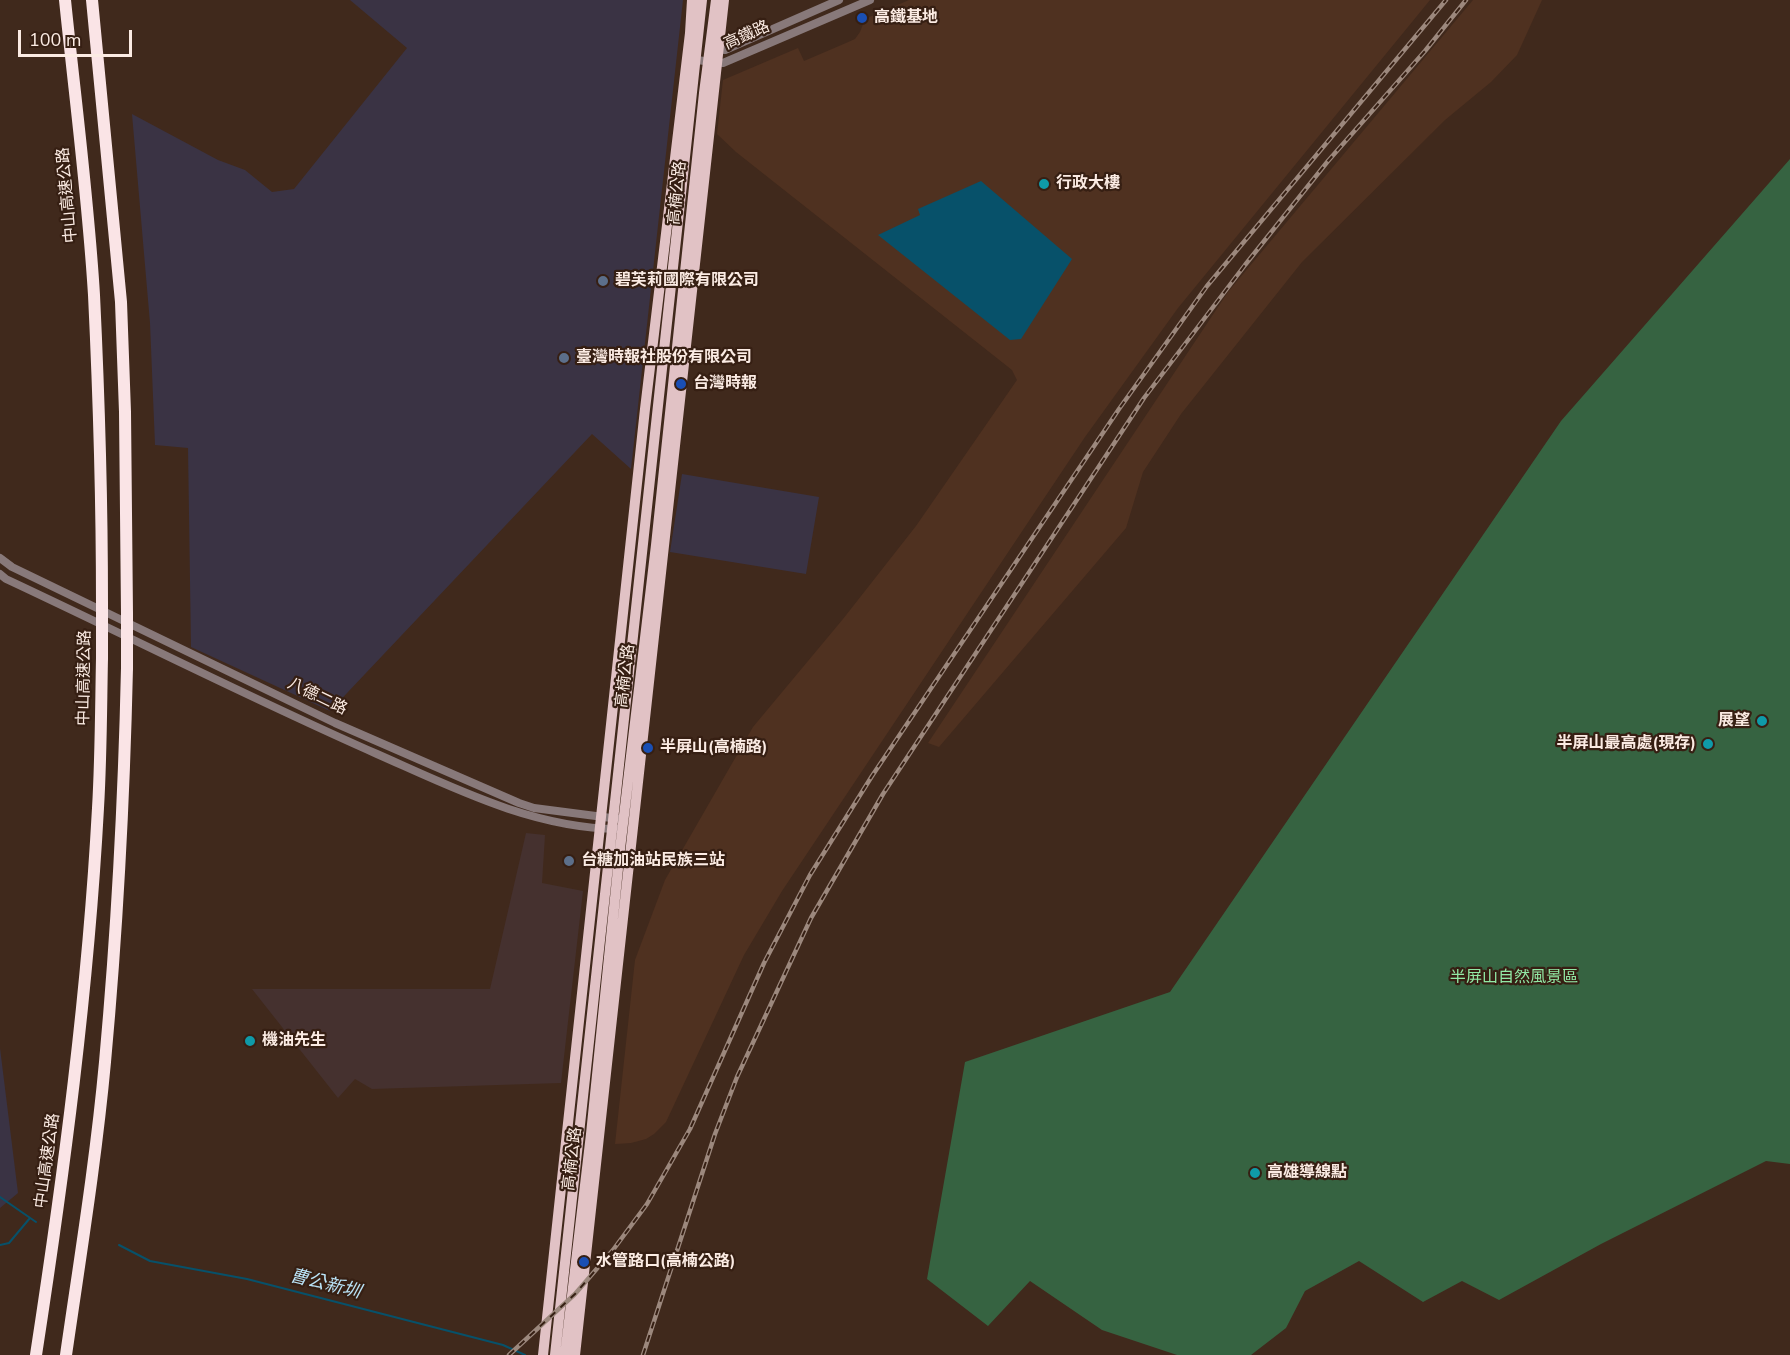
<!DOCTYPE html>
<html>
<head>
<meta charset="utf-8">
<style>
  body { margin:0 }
  #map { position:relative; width:1790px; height:1355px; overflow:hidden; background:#40291c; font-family:"Nunito Sans",sans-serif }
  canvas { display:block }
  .scale { position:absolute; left:18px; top:30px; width:114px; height:27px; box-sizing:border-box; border:3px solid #fbebe3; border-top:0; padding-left:8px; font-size:18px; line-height:21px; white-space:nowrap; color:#fbebe3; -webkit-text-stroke:4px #361f13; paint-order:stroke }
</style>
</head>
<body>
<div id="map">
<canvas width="1790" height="1355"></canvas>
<div class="scale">100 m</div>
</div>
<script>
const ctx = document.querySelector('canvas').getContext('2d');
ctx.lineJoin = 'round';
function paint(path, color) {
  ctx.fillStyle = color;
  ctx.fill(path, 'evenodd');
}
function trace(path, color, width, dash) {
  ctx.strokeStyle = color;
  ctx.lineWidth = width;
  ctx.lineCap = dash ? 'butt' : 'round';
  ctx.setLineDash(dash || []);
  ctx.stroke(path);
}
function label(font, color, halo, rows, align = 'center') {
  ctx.font = font + ' "Nunito Sans","Noto Sans TC",sans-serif';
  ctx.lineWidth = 4.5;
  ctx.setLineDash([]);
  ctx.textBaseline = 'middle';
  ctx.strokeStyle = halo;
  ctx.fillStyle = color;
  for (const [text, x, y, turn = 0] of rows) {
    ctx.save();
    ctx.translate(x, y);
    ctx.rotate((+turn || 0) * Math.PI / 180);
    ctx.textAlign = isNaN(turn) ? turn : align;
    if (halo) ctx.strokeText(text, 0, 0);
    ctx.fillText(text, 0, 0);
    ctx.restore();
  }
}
const commercial = new Path2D(`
  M526 833 545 835 542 883 583 891 561 1083 372 1089 355 1079 338 1098 252 989H490Z`);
const industrial = new Path2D(`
  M350 0H683L631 469 592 434 330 711 191 647 188 448 155 445 150 323 132 114 218 160 245 170 272 192 294 189 407 48Z
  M682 474 819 497 806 574 670 552Z
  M0 1048 18 1193 0 1208Z`);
const built = new Path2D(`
  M909 0H1430L1178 308 1085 437 782 891 744 955 666 1122 654 1134 646 1139 631 1143 615 1144 635 960 665 880 753 727 843 619 916 526 1017 380 1012 370 736 152 717 134 723 80 798 48 804 61 846 43 855 39 860 32 865 19Z
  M1473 0H1542L1517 55 1491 82 1445 120 1302 262 1181 414 1143 472 1126 528 939 747 928 743 1228 292Z`);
const green = new Path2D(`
  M1790 159V1164L1766 1161 1601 1244 1499 1300 1462 1281 1423 1302 1359 1261 1305 1291 1286 1328 1251 1355H1177L1102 1330 1030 1281 988 1326 927 1279 965 1062 1170 992 1561 421Z`);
const water = new Path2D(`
  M981 181 1072 259 1021 339 1010 340 878 235 920 215 918 209Z`);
const stream = new Path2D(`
  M0 1197 36 1222
  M0 1245 9 1243 30 1218
  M119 1245 150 1261 247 1279 503 1345 525 1355`);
const tertiary = new Path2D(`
  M714 49 725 50 839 0
  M692 56 696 60 723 63 870 0
  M0 558 12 567 335 723 519 803 534 808 619 819
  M0 574 6 579C130 637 252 699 377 754 454 788 532 828 618 829`);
const primary = new Path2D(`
  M543 1355 645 409 690 33 692 0
  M555 1355 702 0
  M565 1355 591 1134 620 849 656 545 704 93 716 0
  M575 1355 724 0`);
const motorway = new Path2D(`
  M65 0C75 98 88 196 94 295 99 398 102 501 102 604
  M92 0 121 302 125 412 127 614
  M36 1355C64 1173 88 992 98 808 101 758 101 707 102 658
  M66 1355C80 1258 96 1160 105 1062 117 931 124 800 127 668`);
const rail = new Path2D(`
  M509 1355 575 1294 613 1250 647 1204 690 1129 764 963 810 875 872 776 1119 409 1207 286 1446 0
  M643 1355 715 1134 737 1077 811 918 883 794 1144 398 1245 265 1328 161 1425 51 1466 0`);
const motorwayBridge = new Path2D(`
  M127 614V668
  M102 658V604`);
const markers = [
  [862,18,6,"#1a4fb4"],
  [1044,184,6,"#0f9aa8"],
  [603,281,6,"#5c6f8a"],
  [564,358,6,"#5c6f8a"],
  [681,384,6,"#1a4fb4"],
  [1762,721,6,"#0f9aa8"],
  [1708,744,6,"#0f9aa8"],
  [648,748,6,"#1a4fb4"],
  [569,861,6,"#5c6f8a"],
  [250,1041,6,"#0f9aa8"],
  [1255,1173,6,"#0f9aa8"],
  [584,1262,6,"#1a4fb4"]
];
const poiNames = [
  ["高鐵基地",874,18],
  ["行政大樓",1056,184],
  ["碧芙莉國際有限公司",615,281],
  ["臺灣時報社股份有限公司",576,358],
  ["台灣時報",693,384],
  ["展望",1750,721,"right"],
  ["半屏山最高處(現存)",1696,744,"right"],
  ["半屏山(高楠路)",660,748],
  ["台糖加油站民族三站",581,861],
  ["機油先生",262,1041],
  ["高雄導線點",1267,1173],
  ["水管路口(高楠公路)",596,1262]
];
const streetNames = [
  ["高鐵路",747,36,-24],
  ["高楠公路",678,193,-84],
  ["中山高速公路",68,195,-95],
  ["高楠公路",626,676,-83],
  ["中山高速公路",85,678,-89],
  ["八德二路",317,697,26],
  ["高楠公路",573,1159,-83],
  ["中山高速公路",48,1161,-82]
];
const parkNames = [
  ["半屏山自然風景區",1514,978]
];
const waterNames = [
  ["曹公新圳",325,1285,14]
];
paint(commercial, '#45312f');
paint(industrial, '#3a3344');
paint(built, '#4f3120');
paint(green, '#366341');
paint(water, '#07516a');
trace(stream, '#07516a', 2);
trace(tertiary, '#88797a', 8);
trace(primary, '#e1c2c5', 10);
trace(motorway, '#fae4e6', 12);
trace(rail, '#9c887d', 4.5);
trace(rail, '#361f13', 2, [7]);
trace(motorwayBridge, '#fae4e6', 12);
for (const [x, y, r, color] of markers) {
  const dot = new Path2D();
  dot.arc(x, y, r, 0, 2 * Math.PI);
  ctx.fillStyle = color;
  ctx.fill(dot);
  trace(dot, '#361f13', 2);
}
label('bold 16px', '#fbebe3', '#361f13', poiNames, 'left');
label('16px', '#fbebe3', '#361f13', streetNames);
label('16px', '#92e9a5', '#361f13', parkNames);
label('italic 18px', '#b9e2f6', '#361f13', waterNames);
</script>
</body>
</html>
